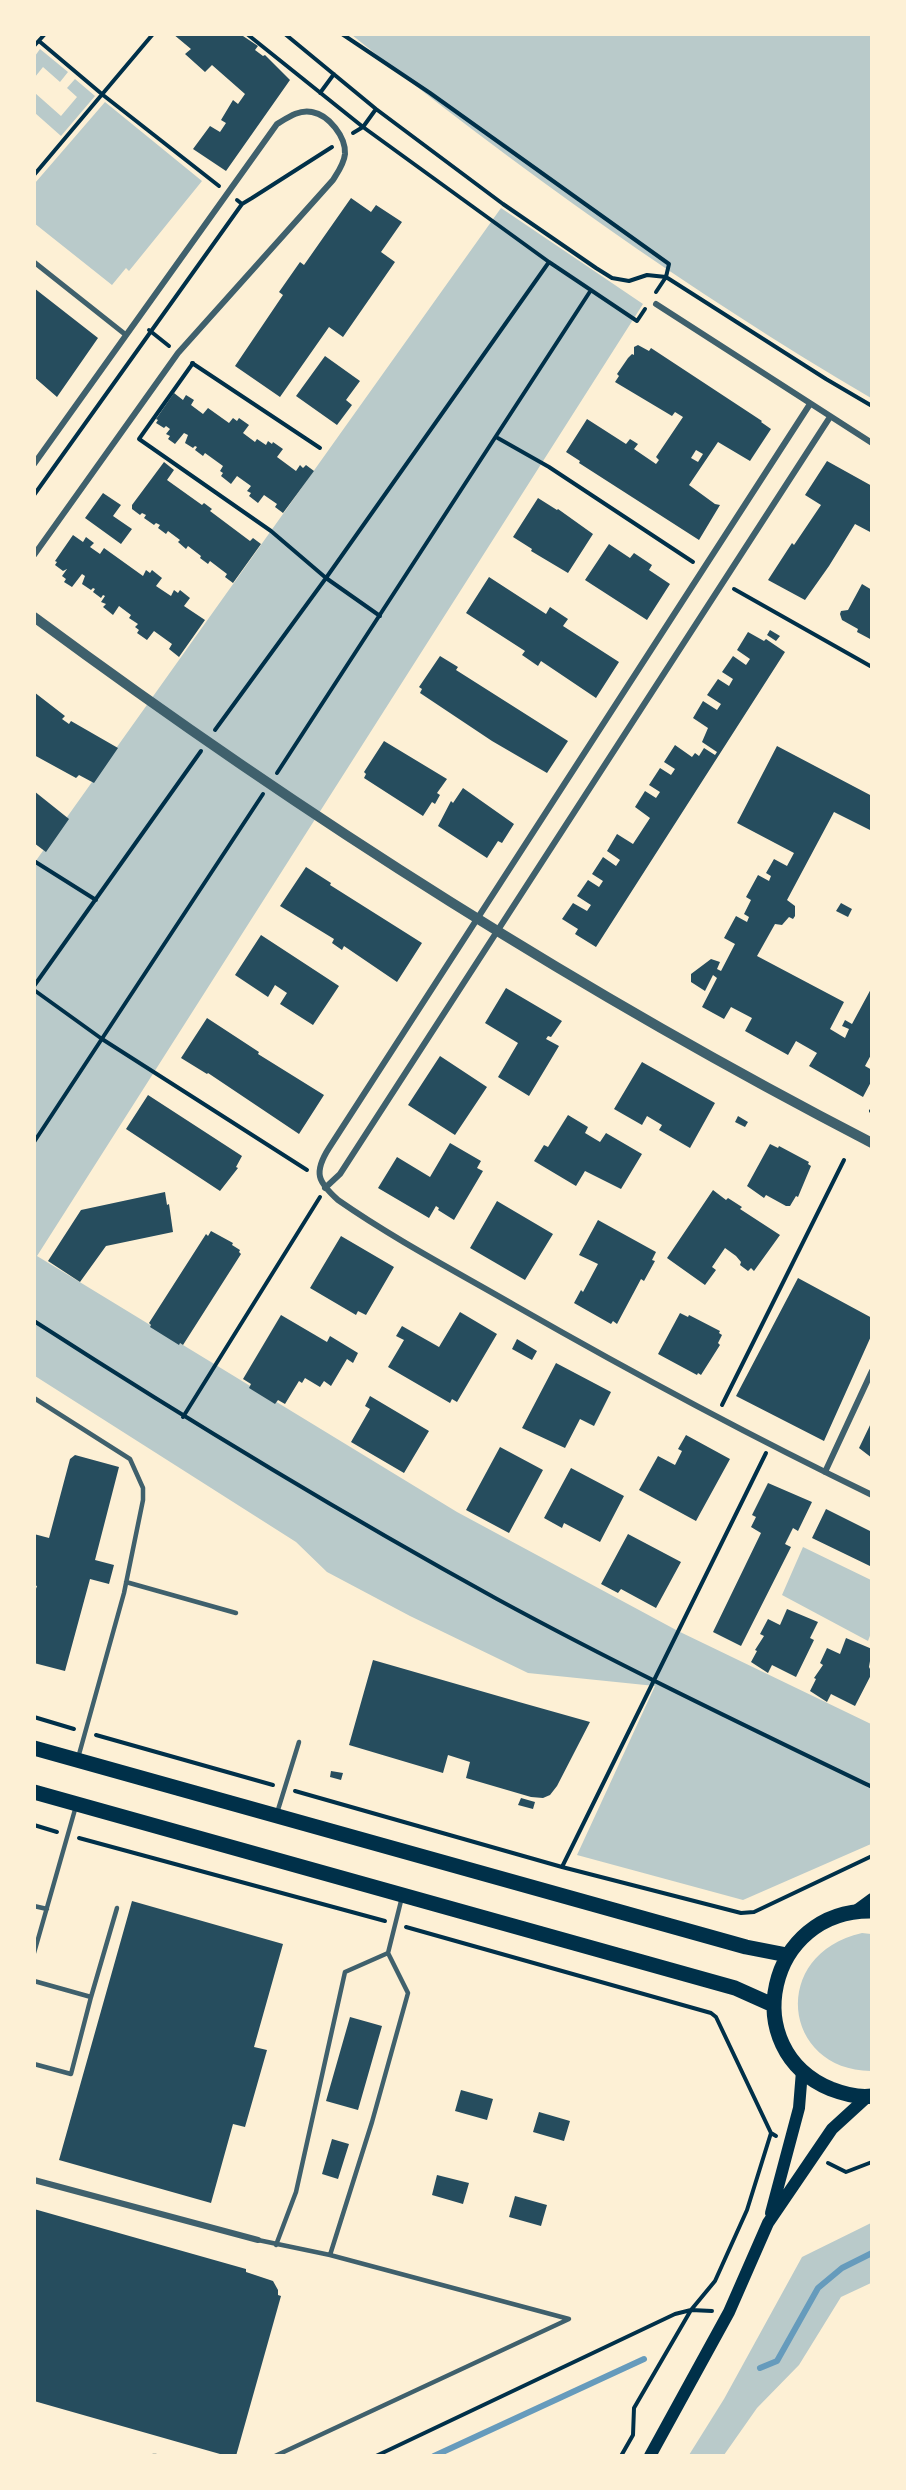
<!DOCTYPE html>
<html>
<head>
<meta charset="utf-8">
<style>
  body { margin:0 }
  #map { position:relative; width:906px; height:2490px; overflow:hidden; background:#fdf0d5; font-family:Signika,sans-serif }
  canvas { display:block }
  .frame { position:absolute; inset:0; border:36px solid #fdf0d5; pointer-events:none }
</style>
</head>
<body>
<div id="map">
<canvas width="906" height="2490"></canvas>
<div class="frame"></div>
</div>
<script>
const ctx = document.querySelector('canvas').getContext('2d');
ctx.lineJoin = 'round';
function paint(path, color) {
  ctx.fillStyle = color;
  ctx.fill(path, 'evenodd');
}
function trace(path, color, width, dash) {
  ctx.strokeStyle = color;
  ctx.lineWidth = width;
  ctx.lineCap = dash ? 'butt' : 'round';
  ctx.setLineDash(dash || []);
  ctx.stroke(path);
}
const green = new Path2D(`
  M352 35H871V398C689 291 516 168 352 35Z
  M40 49 68 72 60 82 43 67 35 77V56Z
  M75 79 95 96 61 136 35 113V93L61 116 77 97 67 88Z
  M105 102 202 181 129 271 126 268 112 285 34 223 35 183Z
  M501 208 643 304 37 1256 457 1512 678 1631 871 1724V1844L743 1900 577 1855 655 1686 528 1673 410 1616 327 1572 296 1542 35 1376V862Z
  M803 1547 871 1580V1633L868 1641 782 1595Z
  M862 1933 871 1934V2071C782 2070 769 1954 862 1933Z
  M871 2223V2283L841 2297 799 2365 757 2408 724 2455H689L724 2399 802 2257Z`);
const stream = new Path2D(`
  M760 2368 777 2361 818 2288 842 2268 872 2253
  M434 2456 644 2359`);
const building = new Path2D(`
  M173 34H240L258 46 255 50 263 56 265 55 290 80 226 171 193 149 210 126 220 132 226 123 221 120 233 100 238 104 245 94 212 65 205 72 185 54 191 49Z
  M351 198 371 212 376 205 402 222 381 252 395 262 343 337 329 327 280 397 235 366 283 295 279 292 300 262 304 265Z
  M34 288 98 338 57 397 34 377Z
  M638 345 649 351 651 348 762 421 761 422 771 429 750 461 718 442 689 485 715 504 720 505 699 540 579 463 580 461 566 452 587 419 626 444 630 439 638 444 634 449 656 464 659 460 656 457 683 417 675 412 672 416 615 382 619 376 617 374 628 358 632 354 634 355V347ZM696 450 703 454 698 462 691 458Z
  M325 356 360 381 346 400 352 405 337 425 296 396Z
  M174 393 183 400 186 395 194 400 191 405 203 414 208 408 229 423 233 418 237 421 239 418 249 425 243 433 255 442 257 439 266 445 268 441 272 444 273 442 283 449 277 457 296 471 300 465 303 468 306 465 314 471 283 513 275 507 277 504 264 495 258 503 249 496 251 493 247 491 251 486 237 476 231 484 221 476 223 473 220 471 223 466 205 453 203 456 195 450 197 447 195 446 193 448 185 443 188 435 184 433 175 444 168 439 170 436 166 434 170 429 166 426 164 428 156 423 158 420 156 419Z
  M827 461 872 486V533L855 524 829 566 805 600 768 580 792 543 794 545 821 505 805 495Z
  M164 462 174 470 167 480 202 505 204 503 212 509 210 511 250 541 253 538 261 544 233 583 225 577 227 574 210 561 208 564 200 558 201 556 188 546 186 549 178 542 180 540 168 531 166 534 158 528 160 525 156 523 154 525 144 518 146 515 142 513 140 515 132 509V505Z
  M103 493 121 505 113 516 132 529 121 544 85 518Z
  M538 498 557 510 558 509 593 534 568 573 531 551 532 549 513 537Z
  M73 535 83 542 86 537 94 543 90 547 100 554 104 548 143 576 146 570 150 573 152 570 162 578 156 586 171 596 174 590 178 593 180 590 190 598 184 606 205 620 179 657 169 649 172 644 154 631 147 640 137 633 139 630 135 627 138 624 129 618 131 615 119 606 113 615 103 607 106 604 101 602 105 596 103 595 101 598 93 592 95 589 93 588 91 590 82 584 85 576 82 574 72 587 64 582 66 579 62 576 67 569 63 571 55 565 57 562 55 561Z
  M609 544 630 558 634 553 652 565 649 570 670 584 647 620 585 580Z
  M489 577 546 614 550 607 568 619 563 626 619 662 596 698 541 661 538 666 522 655 525 651 466 613Z
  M862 584 872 590V640L857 632 858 629 842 620 840 614 841 611 848 610Z
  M770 630 780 636 776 641 767 635Z
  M748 632 764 641 766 639 785 652 596 947 575 934 578 929 562 919 573 903 587 911 591 905 577 896 588 880 599 887 603 881 592 874 603 857 616 866 620 860 607 851 617 834 633 844 650 818 635 807 645 791 656 798 660 792 649 785 660 768 671 775 675 769 664 762 675 745 692 757 695 753 699 756 704 748 715 755 717 752 702 742 708 728 693 718 703 701 717 710 721 704 707 695 718 679 729 686 733 679 722 672 733 656 746 665 750 659 737 650Z
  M440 656 458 667 456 670 568 741 547 773 492 741 420 693 422 689 419 687Z
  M34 692 65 716 62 719 69 724 71 721 118 748 94 783 79 775 76 778 34 755Z
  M384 741 447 779 437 793 440 795 435 804 432 802 423 816 364 778 366 774 364 772Z
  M777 746 872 796V831L834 812 787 900 795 906V916L793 919 789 917 782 925 775 924 757 956 844 1002 830 1029 845 1038 849 1029 842 1026 845 1020 852 1024 872 987V1053L865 1066 872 1070V1080L863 1097 809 1066 817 1053 796 1041 788 1055 745 1031 752 1018 731 1007 724 1019 702 1007 717 978 713 975 705 991 691 982V974L711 959 720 962 717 969 721 971 735 944 724 938 736 916 747 922 749 917 744 914 751 900 746 897 758 875 769 881 771 876 766 873 774 859 787 866 794 853 737 823Z
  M463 788 514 824 502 843 498 841 487 858 438 826 451 801 453 803Z
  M34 791 69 819 46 852 34 843Z
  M306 867 331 883 330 885 422 943 397 982 344 946 342 950 332 943 334 939 280 906Z
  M841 903 852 909 848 917 836 911Z
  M261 935 339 986 313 1025 280 1004 287 993 275 985 268 997 235 975Z
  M506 988 562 1021 551 1037 548 1036 546 1039 559 1046 529 1096 498 1077 518 1043 485 1023Z
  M207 1018 259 1052 258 1054 324 1095 299 1134 208 1073 207 1074 181 1058Z
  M440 1056 487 1087 455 1135 408 1105Z
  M642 1062 715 1103 690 1148 659 1130 662 1125 647 1116 642 1125 614 1109Z
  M148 1095 242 1156 236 1167 238 1168 220 1191 126 1129Z
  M568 1115 588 1127 585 1133 600 1142 606 1133 642 1154 621 1189 585 1171 576 1186 534 1161 544 1145 548 1147Z
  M738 1116 748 1122 745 1127 735 1122Z
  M450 1143 481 1161 477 1168 483 1171 454 1220 438 1210 439 1208 436 1206 429 1218 378 1188 397 1157 430 1177Z
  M770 1144 778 1148 779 1146 809 1162 808 1164 811 1166 798 1197 796 1196 790 1206H786L766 1195 764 1198 747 1186Z
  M713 1190 726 1200 728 1198 742 1207 740 1209 780 1235 754 1271 751 1268 748 1271 740 1265 741 1262 736 1256 725 1248 712 1267 716 1270 705 1285 667 1258Z
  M165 1192 167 1205 169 1204 173 1232 106 1246 80 1282 48 1261 81 1210Z
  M497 1201 553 1234 525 1280 470 1248Z
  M598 1220 656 1252 652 1260 655 1261 644 1281 641 1279 617 1324 613 1321 611 1324 574 1303 581 1290 583 1292 598 1264 579 1255Z
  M211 1231 233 1243 232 1245 240 1250 239 1252 241 1254 183 1345 180 1343 179 1345 150 1327 151 1325 149 1323 206 1234 208 1236Z
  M341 1236 394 1267 366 1315 358 1311 356 1315 310 1288Z
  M798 1278 872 1318V1334L824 1441 736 1396Z
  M460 1312 497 1334 457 1402 452 1399 450 1403 388 1367 404 1340 396 1336 402 1326 439 1347Z
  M680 1313 688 1317 689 1315 720 1331 719 1333 722 1335 718 1343 720 1345 701 1375 698 1373 697 1375 658 1354Z
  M281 1315 327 1342 330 1336 358 1353 353 1363 347 1359 331 1386 324 1381 320 1387 305 1378 302 1383 299 1381 285 1404 278 1400 275 1404 249 1388 251 1384 243 1379Z
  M517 1339 537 1351 532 1360 512 1349Z
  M556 1363 611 1392 594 1426 580 1419 565 1448 522 1428Z
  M370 1396 429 1431 404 1473 351 1442 370 1409 365 1406Z
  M872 1421V1458L859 1448Z
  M686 1435 730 1459 696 1521 639 1490 658 1456 675 1465 682 1451 678 1449Z
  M500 1447 543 1470 509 1533 466 1510Z
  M75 1455 119 1467 95 1560 114 1565 109 1584 90 1579 65 1671 34 1663V1594L37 1586 34 1585V1534L49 1538 70 1459Z
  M571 1468 624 1496 600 1542 564 1523 562 1528 544 1518Z
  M768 1483 812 1502 798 1531 793 1528 785 1544 791 1547 741 1646 713 1632 761 1533 751 1527 756 1517 752 1515Z
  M826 1509 872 1532V1567L812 1538Z
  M628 1534 681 1562 656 1608 621 1589 618 1593 601 1584Z
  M787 1609 818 1622 810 1638 814 1640 796 1677 772 1665 768 1673 751 1662 757 1651 755 1650 764 1636 760 1634 768 1619 780 1625Z
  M846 1638 872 1649 869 1667 872 1673 855 1706 831 1694 827 1702 810 1691 816 1679 814 1678 823 1665 820 1663 827 1648 840 1654Z
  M373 1660 519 1702 590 1722 557 1786 550 1795 543 1798 531 1797 466 1778 470 1762 448 1755 443 1773 349 1745Z
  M331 1771 343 1773 341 1780 330 1777Z
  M521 1798 535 1802 533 1809 518 1805Z
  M132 1901 283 1944 254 2047 267 2050 245 2127 233 2124 211 2203 59 2160Z
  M350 2017 382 2026 358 2110 326 2101Z
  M461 2090 493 2099 487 2120 455 2111Z
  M539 2112 570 2121 564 2141 533 2132Z
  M332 2139 349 2144 338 2179 322 2174Z
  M437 2175 469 2183 463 2204 432 2195Z
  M515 2196 547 2205 541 2226 509 2217Z
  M34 2209 246 2269V2272L273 2281 278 2290V2295L281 2296 236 2456H227L34 2401Z`);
const path = new Path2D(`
  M247 34 363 127 376 109
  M285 34 376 109 503 204 596 268 612 278 629 281 647 275 666 277 826 379 872 406
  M342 34 430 93 669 264 666 277 656 292
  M39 41 103 95 219 186
  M34 46 45 34
  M320 93 334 74
  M34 175 153 34
  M237 200 242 204 252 198 332 147
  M549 262 637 321 645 309
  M149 330 169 346
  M192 363 320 448
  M193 363 139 439 271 531 326 578 380 616
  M496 437 549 467 693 562
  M34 495 242 204
  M734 589 872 667
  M215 730 326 578 549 262 363 127 353 133
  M277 773 591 290
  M34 861 96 900
  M34 986 201 751
  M34 990 102 1039 307 1170
  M871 1111 872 1110
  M34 1142 263 794
  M34 1321C186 1419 339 1512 497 1599 620 1666 746 1726 872 1787
  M722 1405 844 1160
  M183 1417 320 1197
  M34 1717 74 1729
  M96 1735 273 1785
  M295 1791 562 1867 741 1913 754 1912 872 1856
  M34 1825 57 1832
  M79 1838 385 1921
  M562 1867 766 1453
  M406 1927 711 2013 716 2017 771 2133 776 2136
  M828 2163 846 2172 872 2162
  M376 2456 675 2314 691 2310 712 2311
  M621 2456 633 2435 634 2408 691 2310 715 2281 747 2210 771 2133`);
const service = new Path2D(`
  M34 1398 130 1459 143 1488V1500L124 1593 78 1758
  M126 1582 236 1613
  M277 1813 299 1742
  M34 1906 47 1909
  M34 1953 76 1806
  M388 1953 402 1897
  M34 1981 91 1997 117 1908
  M34 2064 71 2074 91 1997
  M258 2240 330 2255 569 2319 275 2456
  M276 2245 296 2192 345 1972 388 1953 408 1993 372 2122 330 2255
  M153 2456H156`);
const pedestrian = new Path2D(`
  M34 262 126 335`);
const minor = new Path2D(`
  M656 304 872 443
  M810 404 329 1148C313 1173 318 1182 338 1200 394 1239 455 1271 514 1305 631 1372 750 1436 872 1495
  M34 464 277 124C287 118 299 109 312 112 329 115 346 137 345 154 344 164 338 172 333 180L178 353 34 555
  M325 1188 340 1174 830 417
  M825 1472 872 1371
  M34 2180 258 2240`);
const tertiary = new Path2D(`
  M34 617C300 814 578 991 872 1143`);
const secondary = new Path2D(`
  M857 1910 872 1899
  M771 2213 799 2108 802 2071
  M650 2456 729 2312 768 2223 832 2129 867 2097`);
const primary = new Path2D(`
  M34 1748 746 1947 787 1955
  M34 1792 735 1988 773 2005
  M872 1911C767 1909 736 2050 831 2089 844 2094 858 2098 872 2096`);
paint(green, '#b9caca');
trace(stream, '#669bbc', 6);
paint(building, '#264d5e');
trace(path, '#003049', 4);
trace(service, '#3f606c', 4.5);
trace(pedestrian, '#3f606c', 5);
trace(minor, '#3f606c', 6);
trace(tertiary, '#3f606c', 10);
trace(secondary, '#003049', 12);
trace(primary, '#003049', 15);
</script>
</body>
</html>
